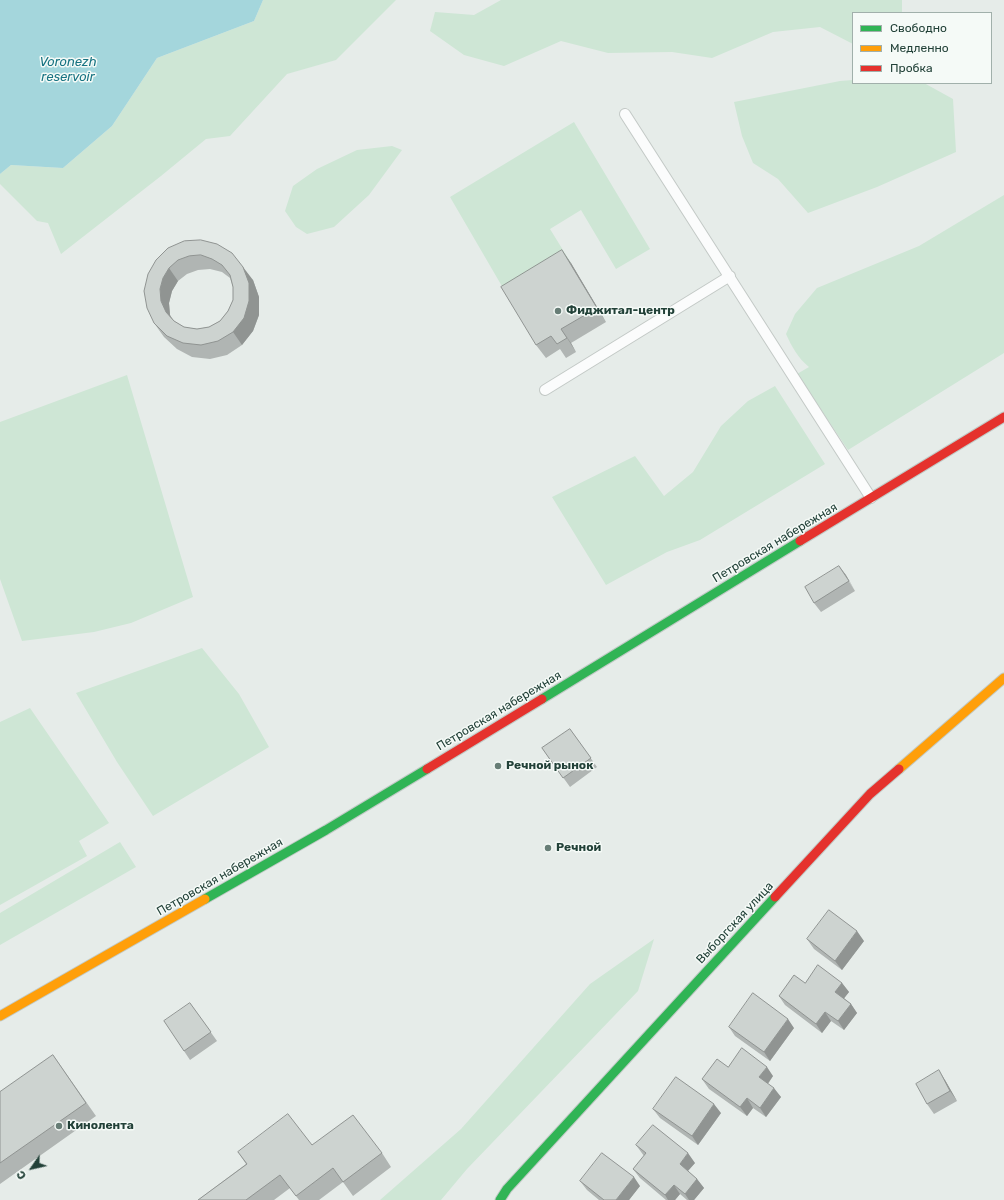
<!DOCTYPE html>
<html>
<head>
<meta charset="utf-8">
<style>
  body { margin:0 }
  #map { position:relative; width:1004px; height:1200px; overflow:hidden; background:#e6ece9; font-family:Rubik,sans-serif }
  canvas { display:block }
  .legend { position:absolute; left:852px; top:12px; width:140px; height:72px; box-sizing:border-box; background:#f5faf7; border:1px solid #a1b0ab; margin:0; padding:5px 7px; list-style:none; font-size:12px; color:#224138 }
  .legend li { display:flex; align-items:center; gap:8px; height:20px }
  .legend b { width:20px; border:1px solid #a1b0ab }
  .north { position:absolute; left:12px; top:1148px; width:40px; height:40px; -webkit-text-stroke:3px #f5faf7; paint-order:stroke; rotate:236deg; font-size:11px; font-weight:700; line-height:16px; text-align:center; color:#224138 }
  .north::after { content:''; display:block; margin:auto; width:14px; height:18px; background:#224138; clip-path:polygon(50% 0,100% 100%,50% 72%,0 100%) }
</style>
</head>
<body>
<div id="map">
<canvas width="1004" height="1200"></canvas>
<ul class="legend">
<li><b style="height:5px;background:#30b455"></b>Свободно</li>
<li><b style="height:5px;background:#ff9f0a"></b>Медленно</li>
<li><b style="height:5px;background:#e5322d"></b>Пробка</li>
</ul>
<div class="north">С</div>
</div>
<script>
const ctx = document.querySelector('canvas').getContext('2d');
ctx.lineJoin = 'round';
function paint(path, color) {
  ctx.fillStyle = color;
  ctx.fill(path, 'evenodd');
}
function trace(path, color, width, dash) {
  ctx.strokeStyle = color;
  ctx.lineWidth = width;
  ctx.lineCap = dash ? 'butt' : 'round';
  ctx.setLineDash(dash || []);
  ctx.stroke(path);
}
function label(font, color, halo, rows, align = 'center') {
  ctx.font = font + ' Rubik,sans-serif';
  ctx.lineWidth = 3;
  ctx.setLineDash([]);
  ctx.textBaseline = 'middle';
  ctx.strokeStyle = halo;
  ctx.fillStyle = color;
  for (const [text, x, y, turn = 0] of rows) {
    ctx.save();
    ctx.translate(x, y);
    ctx.rotate((+turn || 0) * Math.PI / 180);
    ctx.textAlign = isNaN(turn) ? turn : align;
    if (halo) ctx.strokeText(text, 0, 0);
    ctx.fillText(text, 0, 0);
    ctx.restore();
  }
}
const green = new Path2D(`
  M263 0H396L336 60 287 74 230 136 206 139 161 176 61 254 48 223 37 221 0 184V174L11 165 63 168 112 126 157 58 254 21Z
  M501 0H902V13H853V44L820 27 773 32 712 58 672 52 608 53 561 41 504 66 464 55 430 31 435 12 474 15Z
  M853 80V83H924L953 99 956 152 877 187 808 213 778 179 753 163 742 136 734 102 840 81Z
  M574 122 650 249 616 269 581 210 550 229 571 263 510 300 450 197Z
  M392 146 402 150 369 195 334 227 307 234 296 227 285 211 293 186 317 169 357 150Z
  M1004 195V353L848 450 797 374 809 367C798 358 792 347 786 334L795 314 817 288 919 246Z
  M127 375 193 597 131 623 94 632 22 641 0 579V422Z
  M775 386 825 464 700 540 667 552 606 585 552 497 635 456 664 496 693 472 721 426 748 401Z
  M202 648 239 694 269 747 153 816 117 762 76 693Z
  M30 708 109 823 79 841 87 856 0 905V722Z
  M120 842 136 867 0 945V913Z
  M654 939 638 991 467 1169 441 1200H380L461 1129 590 984Z`);
const water = new Path2D(`
  M0 0H263L254 21 157 58 112 126 63 168 11 165 0 174Z`);
const lane = new Path2D(`
  M625 114 871 498
  M545 390 730 276`);
const fast = new Path2D(`
  M542 699 800 541
  M205 899 326 830 427 769
  M500 1200 507 1189 775 897`);
const slow = new Path2D(`
  M899 769 1004 678
  M0 1016 205 899`);
const jam = new Path2D(`
  M800 541 1004 417
  M427 769 542 699
  M775 897 870 794 899 769`);
const wall = new Path2D(`
  M184 241 253 280 259 297V315L253 331 242 345 227 355 210 359 192 357 177 349 164 337 154 323 144 291ZM210 269 222 272 230 278 233 287V300L228 311 220 321 209 327 197 329 184 327 174 321 170 315 169 303 172 291 178 281 187 274 198 270Z
  M571 263 606 322 571 343 576 352 566 358 560 349 546 358 536 345Z
  M839 566 855 591 821 612 814 603Z
  M570 729 597 767 570 787 542 748Z
  M807 939 864 941 842 970 814 949Z
  M805 983H842L849 992 844 998 851 1004 857 1013 844 1030 831 1021 822 1033 785 1005 779 996Z
  M190 1003 217 1041 190 1060 184 1051Z
  M729 1027 794 1028 770 1061 735 1036Z
  M53 1055 96 1116 0 1184V1092Z
  M728 1067 773 1076 768 1084 781 1097 766 1117 753 1108 747 1116 709 1089 702 1079Z
  M945 1080 957 1101 934 1114 927 1104Z
  M653 1109 721 1113 698 1145 660 1118Z
  M312 1145 382 1153 391 1167 353 1196 343 1182 319 1200H299L290 1188 274 1200H198L246 1164 238 1152Z
  M636 1145 695 1163 688 1171 697 1179 704 1188 694 1200H687L680 1194 675 1200H666L640 1178 633 1169 644 1156Z
  M580 1181 640 1186 629 1200H599L587 1190Z`);
const shadedWall = new Path2D(`
  M562 250 571 263 606 322 597 308Z
  M243 267 253 280 259 297V315L253 331 242 345 233 332Z
  M169 268 178 281 172 291 169 303 170 315 175 326 166 312 161 301 160 289 163 278Z
  M561 329 571 343 576 352 567 338Z
  M839 566 846 575 855 591 849 581Z
  M857 931 864 941 842 970 835 961Z
  M842 983 849 992 842 1001 835 992Z
  M851 1004 857 1013 844 1030 838 1021Z
  M825 1012 831 1021 822 1033 816 1024Z
  M788 1019 794 1028 770 1061 764 1052Z
  M767 1067 773 1076 766 1086 759 1077Z
  M939 1070 945 1080 957 1101 950 1091Z
  M774 1088 781 1097 766 1117 760 1108Z
  M747 1098 753 1108 747 1116 740 1107Z
  M714 1104 721 1113 698 1145 692 1136Z
  M688 1153 695 1163 686 1173 680 1164Z
  M634 1177 640 1186 629 1200H616Z
  M697 1179 704 1188 694 1200H689L685 1194Z
  M674 1185 680 1194 675 1200H668L665 1195Z`);
const building = new Path2D(`
  M201 240 217 244 232 253 243 267 249 283V301L244 318 233 332 218 341 201 345 183 343 167 336 154 323 147 308 144 291 148 274 156 260 168 248 184 241ZM201 255 212 259 222 265 230 275 233 287V300L228 311 220 321 209 327 197 329 184 327 174 321 166 312 161 301 160 289 163 278 169 268 178 260 189 256Z
  M562 250 597 308 561 329 567 338 557 344 551 336 536 345 501 287Z
  M839 566 849 581 814 603 805 587Z
  M570 729 591 758 563 778 542 748Z
  M829 910 857 931 835 961 807 939Z
  M818 965 842 983 835 992 851 1004 838 1021 825 1012 816 1024 779 996 794 975 805 983Z
  M753 993 788 1019 764 1052 729 1027Z
  M190 1003 211 1032 184 1051 164 1021Z
  M742 1048 767 1067 759 1077 774 1088 760 1108 747 1098 740 1107 702 1079 717 1059 728 1067Z
  M53 1055 86 1103 0 1163V1092Z
  M939 1070 950 1091 927 1104 916 1084Z
  M676 1077 714 1104 692 1136 653 1109Z
  M288 1114 312 1145 353 1115 382 1153 343 1182 333 1168 296 1196 280 1175 246 1200H198L247 1164 238 1152Z
  M653 1125 688 1153 680 1164 697 1179 685 1194 674 1185 665 1195 633 1169 646 1153 636 1145Z
  M602 1153 634 1177 616 1200H604L580 1181Z`);
const markers = [
  [558,311,4,"#677d76"],
  [498,766,4,"#677d76"],
  [548,848,4,"#677d76"],
  [59,1126,4,"#677d76"]
];
const poiNames = [
  ["Фиджитал-центр",566,311],
  ["Речной рынок",506,766],
  ["Речной",556,848],
  ["Кинолента",67,1126]
];
const streetNames = [
  ["Петровская набережная",775,543,-31],
  ["Петровская набережная",499,711,-31],
  ["Петровская набережная",220,877,-30],
  ["Выборгская улица",735,923,-47]
];
const waterNames = [
  ["Voronezh",68,62],
  ["reservoir",68,77]
];
paint(green, '#cee6d5');
paint(water, '#a4d6dc');
trace(lane, '#c3c9c6', 12);
trace(fast, '#c1cac6', 11);
trace(slow, '#c1cac6', 11);
trace(jam, '#c1cac6', 11);
trace(lane, '#fbfcfc', 10);
trace(fast, '#30b455', 9);
trace(slow, '#ff9f0a', 9);
trace(jam, '#e5322d', 9);
paint(wall, '#b0b5b3');
paint(shadedWall, '#909492');
paint(building, '#cdd3d0');
trace(building, '#909492', 1);
for (const [x, y, r, color] of markers) {
  const dot = new Path2D();
  dot.arc(x, y, r, 0, 2 * Math.PI);
  ctx.fillStyle = color;
  ctx.fill(dot);
  trace(dot, '#f5faf7', 1.5);
}
label('bold 12px', '#224138', '#f5faf7', poiNames, 'left');
label('12px', '#224138', '#f5faf7', streetNames);
label('italic 13px', '#177382', '#f5faf7', waterNames);
</script>
</body>
</html>
